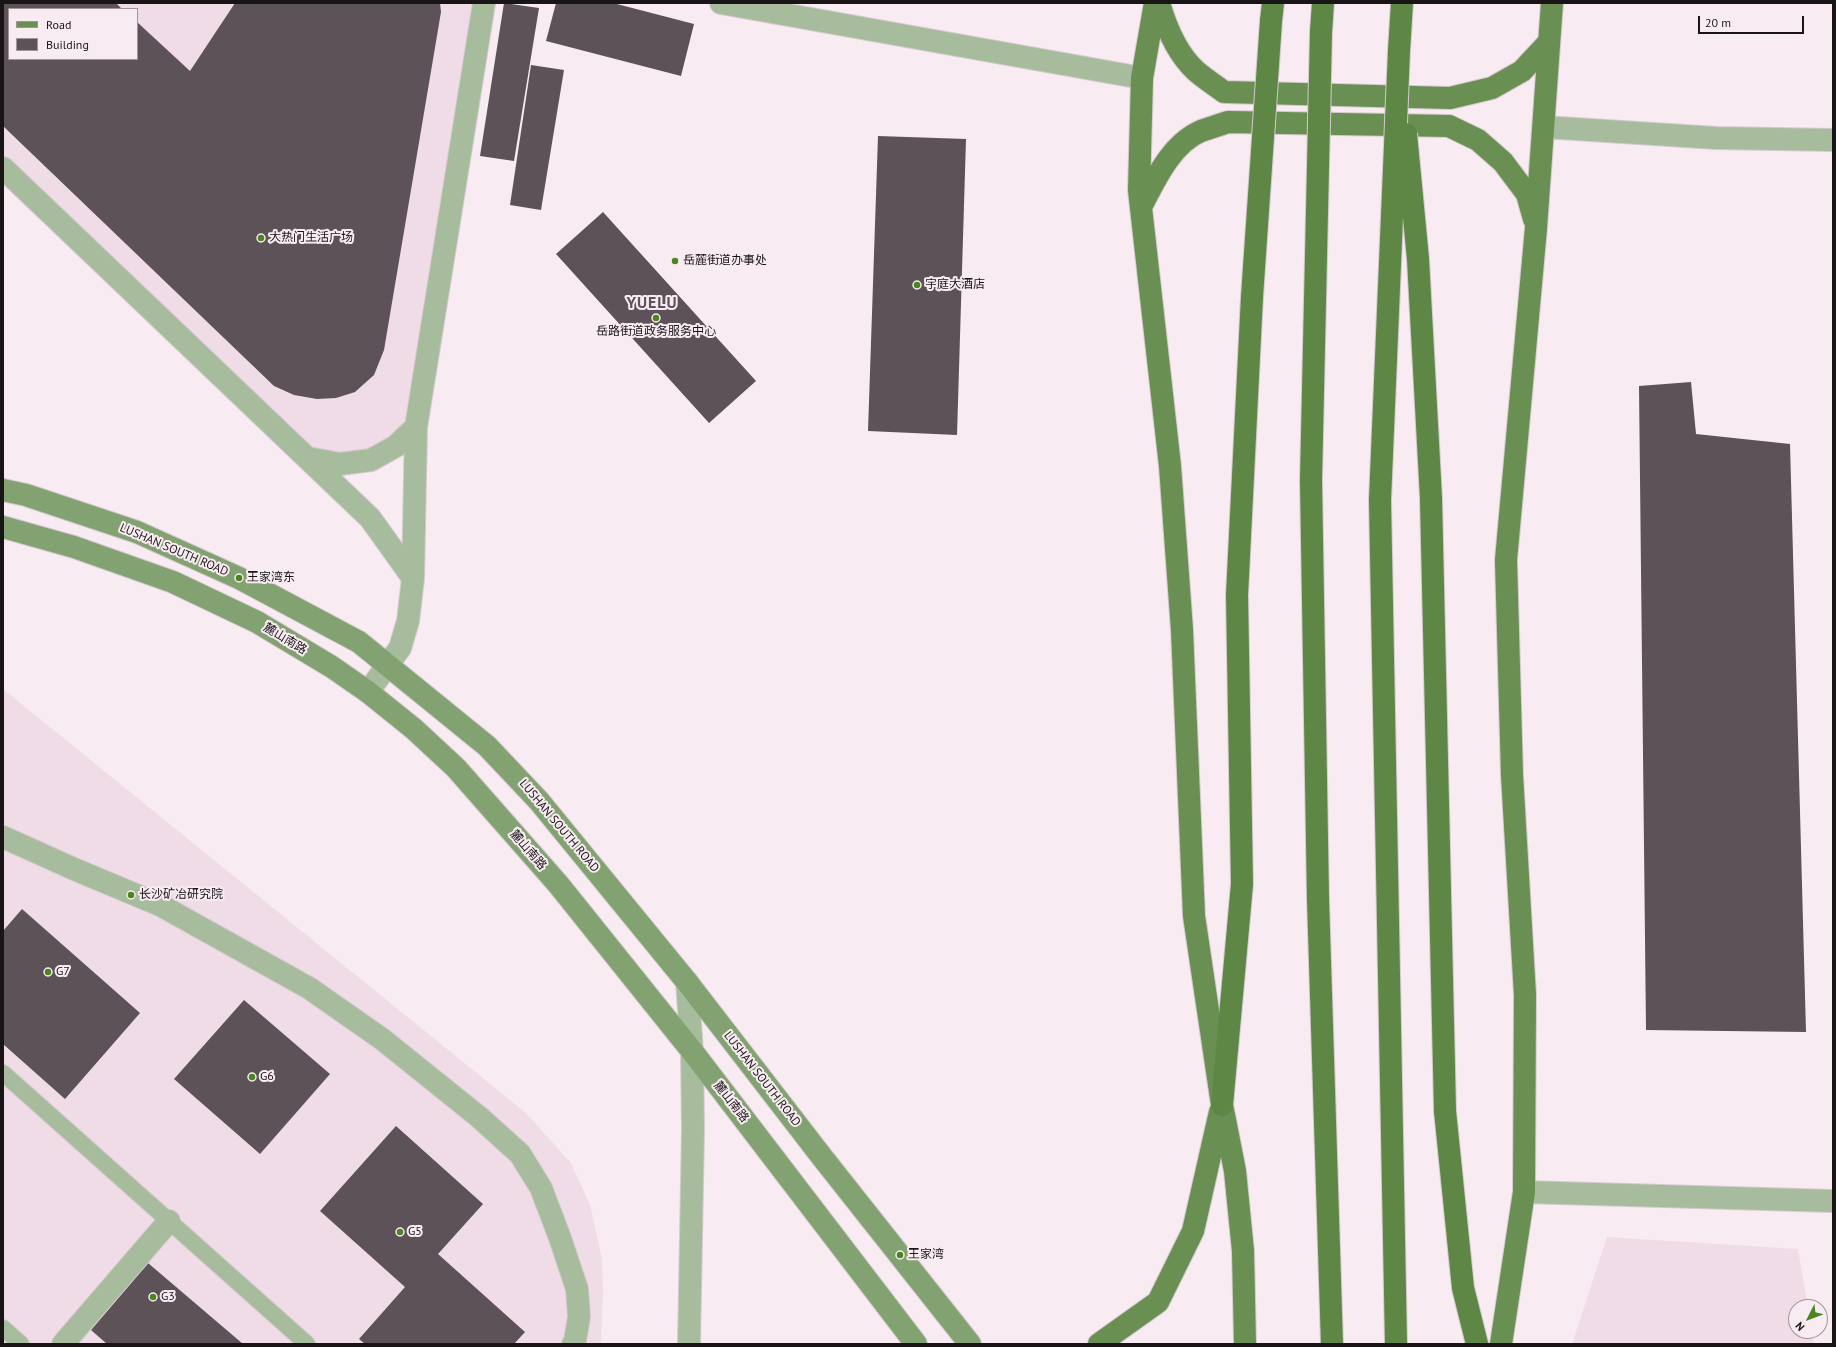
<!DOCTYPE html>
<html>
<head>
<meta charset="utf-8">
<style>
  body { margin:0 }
  #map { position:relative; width:1836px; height:1347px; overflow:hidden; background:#f8ecf2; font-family:"PT Sans",sans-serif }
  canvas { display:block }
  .frame { position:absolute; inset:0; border:4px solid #191517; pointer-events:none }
  .legend { position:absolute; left:8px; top:8px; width:130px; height:52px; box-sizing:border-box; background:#f8ecf2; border:1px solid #9f969a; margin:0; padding:5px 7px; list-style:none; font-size:12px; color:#191517 }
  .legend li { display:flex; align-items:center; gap:8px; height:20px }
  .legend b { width:20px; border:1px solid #9f969a }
  .north { position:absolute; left:1788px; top:1299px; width:40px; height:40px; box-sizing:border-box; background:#f8ecf2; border:1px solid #9f969a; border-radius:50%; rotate:228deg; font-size:11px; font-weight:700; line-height:16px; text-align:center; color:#191517 }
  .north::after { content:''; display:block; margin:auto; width:14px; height:18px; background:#4c8520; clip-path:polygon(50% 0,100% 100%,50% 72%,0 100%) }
  .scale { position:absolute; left:1698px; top:16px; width:106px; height:18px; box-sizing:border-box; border:2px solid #191517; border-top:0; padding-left:5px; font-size:12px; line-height:14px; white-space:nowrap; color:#191517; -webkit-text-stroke:3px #f8ecf2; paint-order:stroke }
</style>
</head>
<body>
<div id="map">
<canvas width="1836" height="1347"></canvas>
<div class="frame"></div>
<ul class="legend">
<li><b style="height:5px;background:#698f53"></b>Road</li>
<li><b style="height:11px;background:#5c5257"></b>Building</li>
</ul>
<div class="north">N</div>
<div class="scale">20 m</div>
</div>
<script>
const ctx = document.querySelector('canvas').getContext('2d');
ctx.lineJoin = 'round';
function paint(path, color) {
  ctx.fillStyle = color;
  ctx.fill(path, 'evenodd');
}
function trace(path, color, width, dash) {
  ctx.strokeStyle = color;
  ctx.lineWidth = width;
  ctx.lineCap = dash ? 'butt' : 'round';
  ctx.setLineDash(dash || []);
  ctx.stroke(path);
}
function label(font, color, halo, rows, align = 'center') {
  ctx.font = font + ' "PT Sans","Noto Sans SC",sans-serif';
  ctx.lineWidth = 4;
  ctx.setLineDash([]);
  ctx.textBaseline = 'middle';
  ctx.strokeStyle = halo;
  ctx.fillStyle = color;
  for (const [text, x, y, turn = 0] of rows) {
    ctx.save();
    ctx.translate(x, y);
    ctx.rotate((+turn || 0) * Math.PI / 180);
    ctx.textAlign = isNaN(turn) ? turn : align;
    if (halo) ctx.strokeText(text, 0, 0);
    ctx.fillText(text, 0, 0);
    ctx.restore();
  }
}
const built = new Path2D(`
  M3 3H484L416 427 396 446 308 458 3 168ZM9 9H137V59H9Z
  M3 689 526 1113 571 1163 590 1205 602 1259 603 1293 601 1344H3Z
  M1607 1237 1798 1249 1808 1307H1796V1331H1812L1814 1344H1572Z`);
const building = new Path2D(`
  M3 3H116L122 9H9V59H137V22L190 71 235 3H440L441 12 384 350 374 375 355 392 336 398 317 399 294 395 274 386 3 126Z
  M504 3 539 8 514 161 480 156Z
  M556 3H613L694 24 681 76 546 41Z
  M531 65 564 70 541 210 510 205Z
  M878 136 966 139 957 435 868 431Z
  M603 212 756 381 709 423 556 254Z
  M1691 382 1696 434 1790 444 1806 1032 1646 1030 1639 386Z
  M22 909 140 1013 65 1099 3 1044V931Z
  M244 1000 330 1074 260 1154 174 1079Z
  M396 1126 483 1204 438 1254 525 1332 514 1344H365L359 1339 405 1287 320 1211Z
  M148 1263 243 1344H107L91 1330Z`);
const service = new Path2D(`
  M3 1073 307 1344
  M3 1328 21 1344`);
const minor = new Path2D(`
  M721 3 1142 78
  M1544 127 1716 138 1833 140
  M3 168 370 518 413 578
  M308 458 340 464 371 460 396 446 416 427
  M368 692 400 648 408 621 413 578 416 427 484 3
  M3 837 74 869 160 905 309 988 382 1039 479 1117 520 1154 541 1188 560 1238 577 1289 579 1317 575 1341 573 1344
  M687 982 692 1051 693 1129 689 1344
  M1524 1192 1833 1201
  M63 1344 169 1221`);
const secondary = new Path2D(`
  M3 490 26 495 137 532 239 578 359 642 487 746 539 801 687 982 822 1157 970 1344
  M3 527 74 547 173 582 257 622 332 667 368 692 414 729 456 768 558 884 692 1051 916 1344`);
const primary = new Path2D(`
  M1155 3 1142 78 1139 190 1170 466 1182 630 1194 916 1222 1105 1235 1171 1243 1251 1245 1344
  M1159 3C1166 27 1177 54 1196 71 1205 79 1215 85 1224 92L1450 98 1492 88 1522 71 1549 42
  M1141 207C1155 180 1171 144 1201 131 1210 128 1219 125 1228 122L1449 126 1478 140 1503 162 1527 194 1534 219
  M1099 1344 1158 1302 1193 1231 1220 1112
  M1501 1344 1524 1192 1525 995 1512 775 1506 560 1536 228 1552 3`);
const trunk = new Path2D(`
  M1271 21 1273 3
  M1321 32 1323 3
  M1399 51 1402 3
  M1222 1105 1242 884 1237 595
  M1445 1111 1463 1288 1477 1344`);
const trunkBridge = new Path2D(`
  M1321 32 1311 480 1318 899 1332 1344
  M1406 134 1418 259 1431 498 1445 1111
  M1237 595 1252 297 1271 21
  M1396 1344 1380 500 1399 51`);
const markers = [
  [261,238,4,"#4c8520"],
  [675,261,4,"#4c8520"],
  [917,285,4,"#4c8520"],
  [656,318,4,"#4c8520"],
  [239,578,4,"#4c8520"],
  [131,895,4,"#4c8520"],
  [48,972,4,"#4c8520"],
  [252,1077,4,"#4c8520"],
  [400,1232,4,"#4c8520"],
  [900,1255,4,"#4c8520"],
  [153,1297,4,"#4c8520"]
];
const poiNames = [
  ["大热门生活广场",269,238],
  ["岳麓街道办事处",683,261],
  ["宇庭大酒店",925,285],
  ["岳路街道政务服务中心",656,332,"center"],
  ["王家湾东",247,578],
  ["长沙矿冶研究院",139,895],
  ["G7",56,972],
  ["G6",260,1077],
  ["G5",408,1232],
  ["王家湾",908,1255],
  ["G3",161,1297]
];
const streetNames = [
  ["LUSHAN SOUTH ROAD",174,550,23],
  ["麓山南路",285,639,31],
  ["LUSHAN SOUTH ROAD",559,826,50],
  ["麓山南路",528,850,49],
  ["LUSHAN SOUTH ROAD",762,1079,52],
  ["麓山南路",731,1102,52]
];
const districtNames = [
  ["YUELU",652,303]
];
paint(built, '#f0dce6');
paint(building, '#5c5257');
trace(service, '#d4cacf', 18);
trace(minor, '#d4cacf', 24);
trace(secondary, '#d4cacf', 24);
trace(primary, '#d4cacf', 24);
trace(trunk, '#d4cacf', 24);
trace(service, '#a7bc9c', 16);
trace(minor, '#a7bc9c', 22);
trace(secondary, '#83a272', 22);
trace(primary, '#698f53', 22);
trace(trunk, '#5e8644', 22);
trace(trunkBridge, '#d4cacf', 24, []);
trace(trunkBridge, '#5e8644', 22);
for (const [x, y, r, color] of markers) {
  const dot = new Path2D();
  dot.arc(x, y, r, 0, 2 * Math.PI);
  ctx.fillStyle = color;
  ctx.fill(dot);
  trace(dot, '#f8ecf2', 1.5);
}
label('12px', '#191517', '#f8ecf2', poiNames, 'left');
label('12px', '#191517', '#f8ecf2', streetNames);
ctx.letterSpacing = '1px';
label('bold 16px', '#5c5257', '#f8ecf2', districtNames);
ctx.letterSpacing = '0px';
</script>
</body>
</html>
